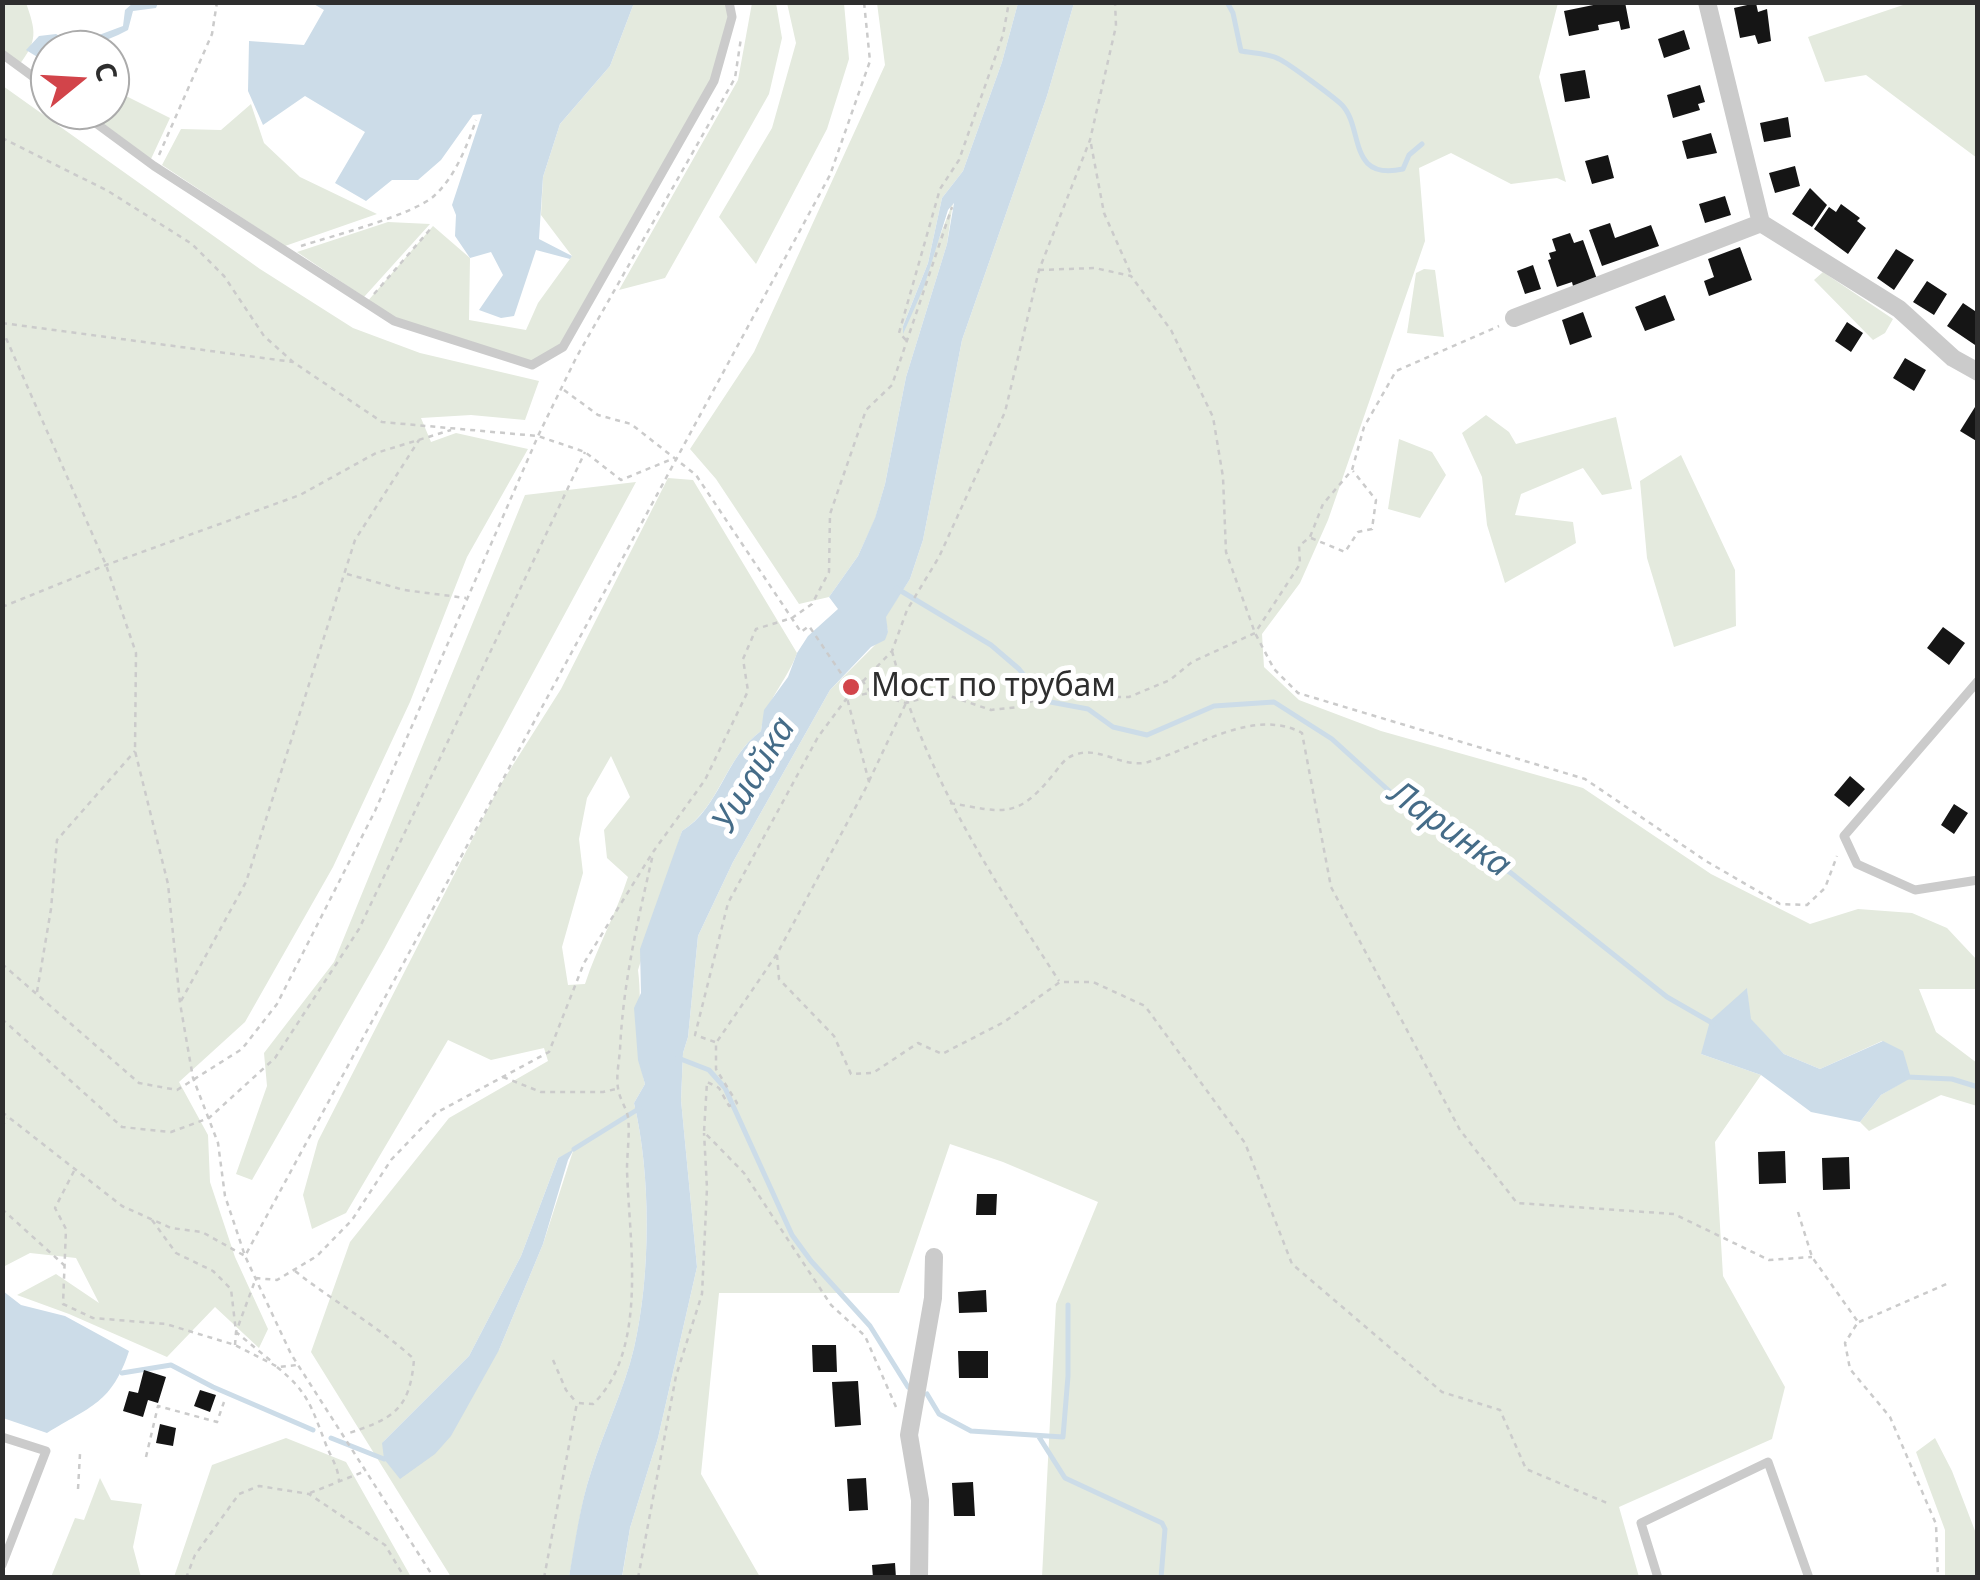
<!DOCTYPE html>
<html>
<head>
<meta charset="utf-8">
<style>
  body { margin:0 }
  #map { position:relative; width:1980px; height:1580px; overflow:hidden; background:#fff; font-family:"Noto Sans",sans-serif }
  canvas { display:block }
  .frame { position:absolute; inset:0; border:5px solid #2e2e2e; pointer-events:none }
  .north { position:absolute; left:30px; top:30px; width:100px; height:100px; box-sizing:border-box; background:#fff; border:2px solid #ababab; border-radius:50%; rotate:72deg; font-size:28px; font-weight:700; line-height:40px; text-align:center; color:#2e2e2e }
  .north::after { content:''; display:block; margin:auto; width:35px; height:45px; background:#d2444a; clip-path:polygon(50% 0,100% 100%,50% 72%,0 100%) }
</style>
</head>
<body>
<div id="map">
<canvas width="1980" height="1580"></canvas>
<div class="frame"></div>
<div class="north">С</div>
</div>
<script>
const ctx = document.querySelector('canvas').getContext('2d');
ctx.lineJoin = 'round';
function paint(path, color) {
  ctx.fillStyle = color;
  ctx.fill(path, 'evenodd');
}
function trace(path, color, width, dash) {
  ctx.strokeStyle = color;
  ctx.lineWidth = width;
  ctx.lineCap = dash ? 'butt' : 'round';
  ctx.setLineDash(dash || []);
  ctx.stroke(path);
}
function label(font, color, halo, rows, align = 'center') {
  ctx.font = font + ' "Noto Sans",sans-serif';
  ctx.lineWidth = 10;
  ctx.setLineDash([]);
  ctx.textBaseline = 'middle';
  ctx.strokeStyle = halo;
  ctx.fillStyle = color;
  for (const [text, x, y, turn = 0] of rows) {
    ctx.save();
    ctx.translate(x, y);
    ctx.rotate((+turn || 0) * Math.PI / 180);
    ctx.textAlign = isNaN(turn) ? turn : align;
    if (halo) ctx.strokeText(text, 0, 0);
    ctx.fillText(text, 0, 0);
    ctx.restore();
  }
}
const green = new Path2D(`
  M3 3H26C36 31 38 41 19 65L3 53Z
  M634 3H729L732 17 714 81 563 347 532 365 394 321 366 303 433 226 470 258 469 320 526 330 538 303 572 256 541 215 543 177 560 124 610 66Z
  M752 3H776L782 38 769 94 665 278 619 290 738 80Z
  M787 3H844L849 59 827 129 756 264 719 217 772 128 796 43Z
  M877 3H1018L1002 62 963 171 942 198 928 263 903 326V331L953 202 947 244 906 377 885 484 875 519 858 556 829 597 799 604 716 479 690 449 754 352 885 65Z
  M1074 3H1558L1539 77 1566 182 1557 178 1511 184 1451 153 1419 168 1425 241 1328 520 1300 583 1262 634 1264 667 1299 700 1381 731 1583 788 1711 874 1810 924 1858 909 1912 913 1947 928 1977 960V989H1919L1936 1032 1977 1063V1106L1941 1095 1869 1131 1860 1122 1881 1095 1911 1077 1882 1041 1820 1069 1784 1054 1750 1019 1747 989 1701 1054 1761 1075 1715 1142 1723 1276 1785 1387 1772 1439 1619 1507 1639 1577H1042L1056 1304 1098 1202 1003 1162 950 1144 899 1293H719L701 1474 760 1577 622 1578 630 1528 658 1438 697 1267 681 1100 683 1053 688 1037 698 936 733 862 830 690 888 632 885 617 910 579 923 540 962 340 1047 96Z
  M1909 3H1977V158L1866 75 1825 82 1808 37Z
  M3 86 260 269 353 328 420 353 539 381 525 420 471 415 421 418 431 442 456 433 528 449 467 557 410 702 333 867 245 1022 179 1082 208 1135 210 1182 235 1257 268 1329 259 1348 215 1307 167 1357 69 1314 17 1295 56 1274 99 1303 76 1258 30 1253 3 1267Z
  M110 88 170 118 151 159 85 110H110Z
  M251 104 264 143 300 177 377 214 285 246 162 165 181 129 221 130Z
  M388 222 430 224 364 297 297 252Z
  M1424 269 1435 270 1444 337 1407 333 1416 273Z
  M1823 272 1893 319 1885 333 1873 340 1814 280Z
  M1486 415 1509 432 1516 444 1616 417 1632 489 1602 495 1583 468 1521 494 1515 515 1573 522 1576 543 1505 583 1487 525 1482 477 1462 433Z
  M1399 439 1432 452 1446 475 1420 518 1388 509Z
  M1681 455 1735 570 1736 626 1674 647 1647 558 1640 481Z
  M668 478 693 480 797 653C787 681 765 701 761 731 725 757 720 807 682 831L638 970C643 1008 635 1046 645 1084L634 1103C651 1174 651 1275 634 1348 624 1390 604 1430 591 1472 580 1505 576 1543 569 1577H451L311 1352 350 1242 449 1118 548 1061 544 1048 491 1060 448 1040 346 1213 312 1229 303 1195 318 1141 499 787 561 689ZM611 756 630 797 604 830 607 858 628 877C616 914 597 947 585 984L568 985 562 947 583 873 579 839 587 798ZM573 1151 543 1244 499 1350 382 1443 469 1356 521 1256 558 1158Z
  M636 482 384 949 252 1180 236 1174 267 1086 264 1053 334 962 525 495Z
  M286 1438 346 1462 411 1577H174L212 1465Z
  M1935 1438 1952 1471 1977 1536V1577H1945V1530L1916 1452Z
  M100 1478 111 1500 142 1504 133 1547 141 1577H51L75 1518 84 1520Z`);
const water = new Path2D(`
  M133 3H158L156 8 133 11 128 30C101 44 80 50 50 50V56L39 58 26 50 39 36 56 34 75 44 123 26 125 10Z
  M312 3H634L610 66 560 124 543 177 539 239 572 256 570 259 536 250 514 316 501 318 479 310 503 275 491 252 470 258 455 236 456 215 452 205 482 114 473 115 441 160 418 180H392L366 201 335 183 365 132 305 96 263 125 248 91 249 41 304 45 324 10Z
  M1018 3H1074L1047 96 962 340 923 540 910 579 886 617 888 632 885 640 871 647 830 690 733 862 698 936 688 1037 683 1053 681 1100 697 1267 658 1438 630 1528 622 1577H569C575 1543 580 1505 591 1472 604 1430 624 1390 634 1348 651 1275 651 1174 634 1103L645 1084 638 1060 634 1008 641 993 640 949 682 831C720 808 725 757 761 731L764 710 788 677 797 653 808 636 838 609 829 597 858 556 875 518 885 484 906 377 947 244 954 203 948 210 924 287 903 334V326L928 263 942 198 963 171 1002 62Z
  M1747 988 1751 1019 1784 1054 1820 1069 1883 1041 1903 1051 1911 1078 1881 1095 1860 1122 1811 1112 1761 1075 1701 1054 1710 1021Z
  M574 1149 568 1160 543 1244 499 1350 451 1436 435 1454 400 1479 384 1459 382 1443 469 1356 521 1256 558 1158Z
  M3 1291 21 1305 65 1316 129 1351C112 1403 91 1406 47 1433L3 1418Z`);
const stream = new Path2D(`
  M1227 2 1233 13 1241 51C1252 53 1269 53 1279 59 1288 63 1335 98 1342 105 1364 128 1347 181 1403 169L1409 155 1422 144
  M896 588 991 645 1019 669 1045 701 1088 709 1113 727 1147 735 1214 706 1274 702 1332 739 1419 818 1511 873 1667 997 1714 1024
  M678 1058 709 1070 725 1088 792 1235 811 1261 870 1326 908 1387
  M1907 1077 1952 1079 1978 1087
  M574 1149 640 1108
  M122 1373 171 1365 213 1387 313 1430
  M927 1394 939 1414 971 1431 1063 1437 1068 1376V1305
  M1039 1437 1065 1478 1162 1523 1165 1529 1161 1578
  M331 1438 384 1459`);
const building = new Path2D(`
  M1608 2H1625L1630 28 1621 30 1619 21 1598 25 1599 30 1569 36 1564 11Z
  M1756 3 1758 12 1767 9 1771 41 1758 44 1755 35 1740 38 1734 8Z
  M1684 30 1690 49 1664 58 1658 39Z
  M1585 70 1590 98 1565 102 1560 74Z
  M1700 85 1705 102 1698 104 1700 110 1673 118 1667 95Z
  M1788 117 1791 137 1764 142 1760 123Z
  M1711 133 1717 153 1687 159 1682 141Z
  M1608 155 1614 178 1592 184 1585 161Z
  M1795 166 1800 186 1775 193 1769 173Z
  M1810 188 1827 205 1812 227 1792 214Z
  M1725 196 1731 215 1705 223 1699 204Z
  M1841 204 1860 218 1857 221 1866 228 1848 254 1814 229 1829 207 1836 212Z
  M1610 223 1615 238 1651 225 1659 246 1602 266 1589 230Z
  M1570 233 1574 243 1583 240 1598 282 1574 290 1572 282 1557 287 1548 260 1551 259 1549 253 1556 251 1552 239Z
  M1740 247 1752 280 1709 296 1704 281 1714 277 1708 259Z
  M1896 249 1914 260 1894 290 1877 278Z
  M1533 265 1541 289 1525 294 1517 271Z
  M1927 281 1947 294 1934 315 1913 302Z
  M1665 295 1675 320 1645 331 1635 307Z
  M1963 303 1978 313V347L1947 326Z
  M1583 312 1592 337 1570 345 1562 320Z
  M1847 322 1863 333 1851 352 1835 341Z
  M1905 358 1926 370 1914 391 1893 378Z
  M1975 407 1978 409V442L1960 431Z
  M1943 627 1965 643 1949 665 1927 648Z
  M1850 776 1865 789 1849 807 1834 795Z
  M1954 804 1968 813 1954 834 1941 825Z
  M1785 1151 1786 1183 1759 1184 1758 1152Z
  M1849 1157 1850 1189 1823 1190 1822 1158Z
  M977 1194H997L996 1215H976Z
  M986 1290 987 1312 959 1313 958 1292Z
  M812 1345H836L837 1372H813Z
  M958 1351H988V1378H959Z
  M144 1370 166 1377 158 1403 148 1400 143 1417 123 1411 129 1391 138 1393Z
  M858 1381 861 1425 835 1427 832 1382Z
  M200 1390 216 1395 210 1412 194 1406Z
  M160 1424 176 1428 173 1446 156 1443Z
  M866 1478 868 1510 849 1511 847 1479Z
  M973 1482 975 1516H954L952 1483Z
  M895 1563 896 1578H873L872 1565Z`);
const path = new Path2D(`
  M2 138 108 191 192 244 224 276 264 336 293 362 382 422 538 436 585 452 621 480 672 459
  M1091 144 1104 213 1131 274
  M159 155 212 34 217 2
  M301 246C332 236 413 215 434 196 455 177 467 146 476 120
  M1039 270 1095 268 1131 276 1171 330 1213 417 1223 477 1226 552 1255 633 1274 669 1298 693 1585 779 1706 861 1780 904 1807 905 1825 888 1837 856
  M374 294 433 226
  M2 323 293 362
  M2 329 106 565 136 653 135 751 168 884 180 1003 193 1078 218 1143 225 1196 245 1256 291 1354 434 1578
  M906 340 899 333 940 189 959 160 1003 35 1009 2
  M564 390 598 415 631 424 696 475 801 632 809 626 853 691
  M1311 538 1345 552 1358 532 1372 529 1376 500 1353 471
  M347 574 404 590 466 598
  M2 607 106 565 300 495 376 453 451 430
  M892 651C924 773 991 876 1059 981
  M862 680 871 693 906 703 941 693 991 710 1018 707 1054 692 1090 697H1129L1170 680 1192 662 1255 633 1300 564 1299 546 1310 537 1323 504 1352 470 1364 427 1396 371 1499 326
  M869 781 906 703
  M950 803C1003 812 1016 820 1052 776 1059 768 1064 758 1074 755 1100 745 1122 769 1148 762 1195 748 1255 707 1302 733L1331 887 1460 1130 1517 1203 1674 1214 1769 1260 1812 1257
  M777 955 779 979 834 1036 851 1074 873 1073 918 1043 942 1054 1004 1022 1060 982H1093L1145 1006 1245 1143 1292 1264 1442 1392 1500 1410 1526 1469 1607 1503
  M2 964 139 1083 177 1090 242 1049 277 1004 375 811 538 436 576 358 735 78 741 38
  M37 992 51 909 57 840 135 751
  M181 1001 246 882 355 540 419 440
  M2 1019 122 1127 171 1132 209 1118 275 1058 359 929 585 452
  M715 1042 695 1035 728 903 818 737 847 698 869 693
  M503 1077 541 1092H603L616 1089
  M2 1112 122 1206 171 1228 202 1232 245 1256 830 175 870 61 864 2
  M2 1127 7 1118
  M74 1171 55 1208 66 1229 63 1304 93 1318 166 1324 235 1345 278 1367 297 1365
  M2 1209 64 1265
  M1798 1212 1812 1257 1858 1322 1845 1343 1850 1369 1890 1417 1936 1524 1938 1578
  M152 1220 176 1253 213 1271 231 1289 236 1332 271 1361
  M295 1271C334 1302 378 1326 414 1359 410 1411 392 1419 346 1434
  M1859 1322 1949 1283
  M235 1345 236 1332 256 1278 277 1280 317 1256 352 1220 391 1160 436 1113 549 1052 584 963 653 852 705 780 748 691 743 659 756 629 792 618 812 604 829 572 830 514 866 410 892 385 952 207
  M553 1360 566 1390 576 1402
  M277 1367C308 1392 311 1406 325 1442 330 1456 338 1466 339 1481
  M896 1407 865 1336 831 1305 744 1173 704 1132 707 1082 719 1088 729 1106 737 1103 716 1069V1043L777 954 869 782 847 698 892 651 907 610 939 557 1005 412 1039 270 1090 140 1116 26 1115 2
  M146 1457 158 1406 217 1422 224 1402
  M78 1489 80 1454
  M310 1493 363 1472
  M186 1578 195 1555 239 1494 259 1486 309 1494 385 1545 405 1578
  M544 1578 577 1403 593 1404C649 1350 629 1241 627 1170 627 1153 630 1134 628 1117 626 1107 619 1098 618 1088 616 1076 619 1062 620 1050 623 982 638 920 653 854
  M638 1578 676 1376 702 1294 707 1188 704 1133`);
const lane = new Path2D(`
  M2 54 50 89
  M78 110 154 166 394 321 532 365 563 347 714 81 732 17 729 2
  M1978 681 1844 836 1857 864 1915 890 1978 880
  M2 1437 46 1451 2 1565
  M1658 1578 1641 1523 1768 1462 1809 1578`);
const street = new Path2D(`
  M1707 2 1761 223 1899 309 1953 358 1978 372
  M1514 318 1761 223
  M919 1578 920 1500 909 1435 933 1298 934 1257`);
const markers = [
  [851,687,10,"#d2444a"]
];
const poiNames = [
  ["Мост по трубам",871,687]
];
const waterNames = [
  ["Ушайка",755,775,-59],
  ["Ларинка",1449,830,35]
];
paint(green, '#e4eade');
paint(water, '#ccdce8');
trace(stream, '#ccdce8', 5);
paint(building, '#151515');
trace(path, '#cbcbcb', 2.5, [5, 5]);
trace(lane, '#cbcbcb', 9);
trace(street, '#cbcbcb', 18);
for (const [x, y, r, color] of markers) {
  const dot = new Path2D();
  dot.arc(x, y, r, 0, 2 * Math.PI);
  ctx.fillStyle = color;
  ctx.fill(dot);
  trace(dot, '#fff', 4);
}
label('32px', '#2e2e2e', '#fff', poiNames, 'left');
label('italic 35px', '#456c88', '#fff', waterNames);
</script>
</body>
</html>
